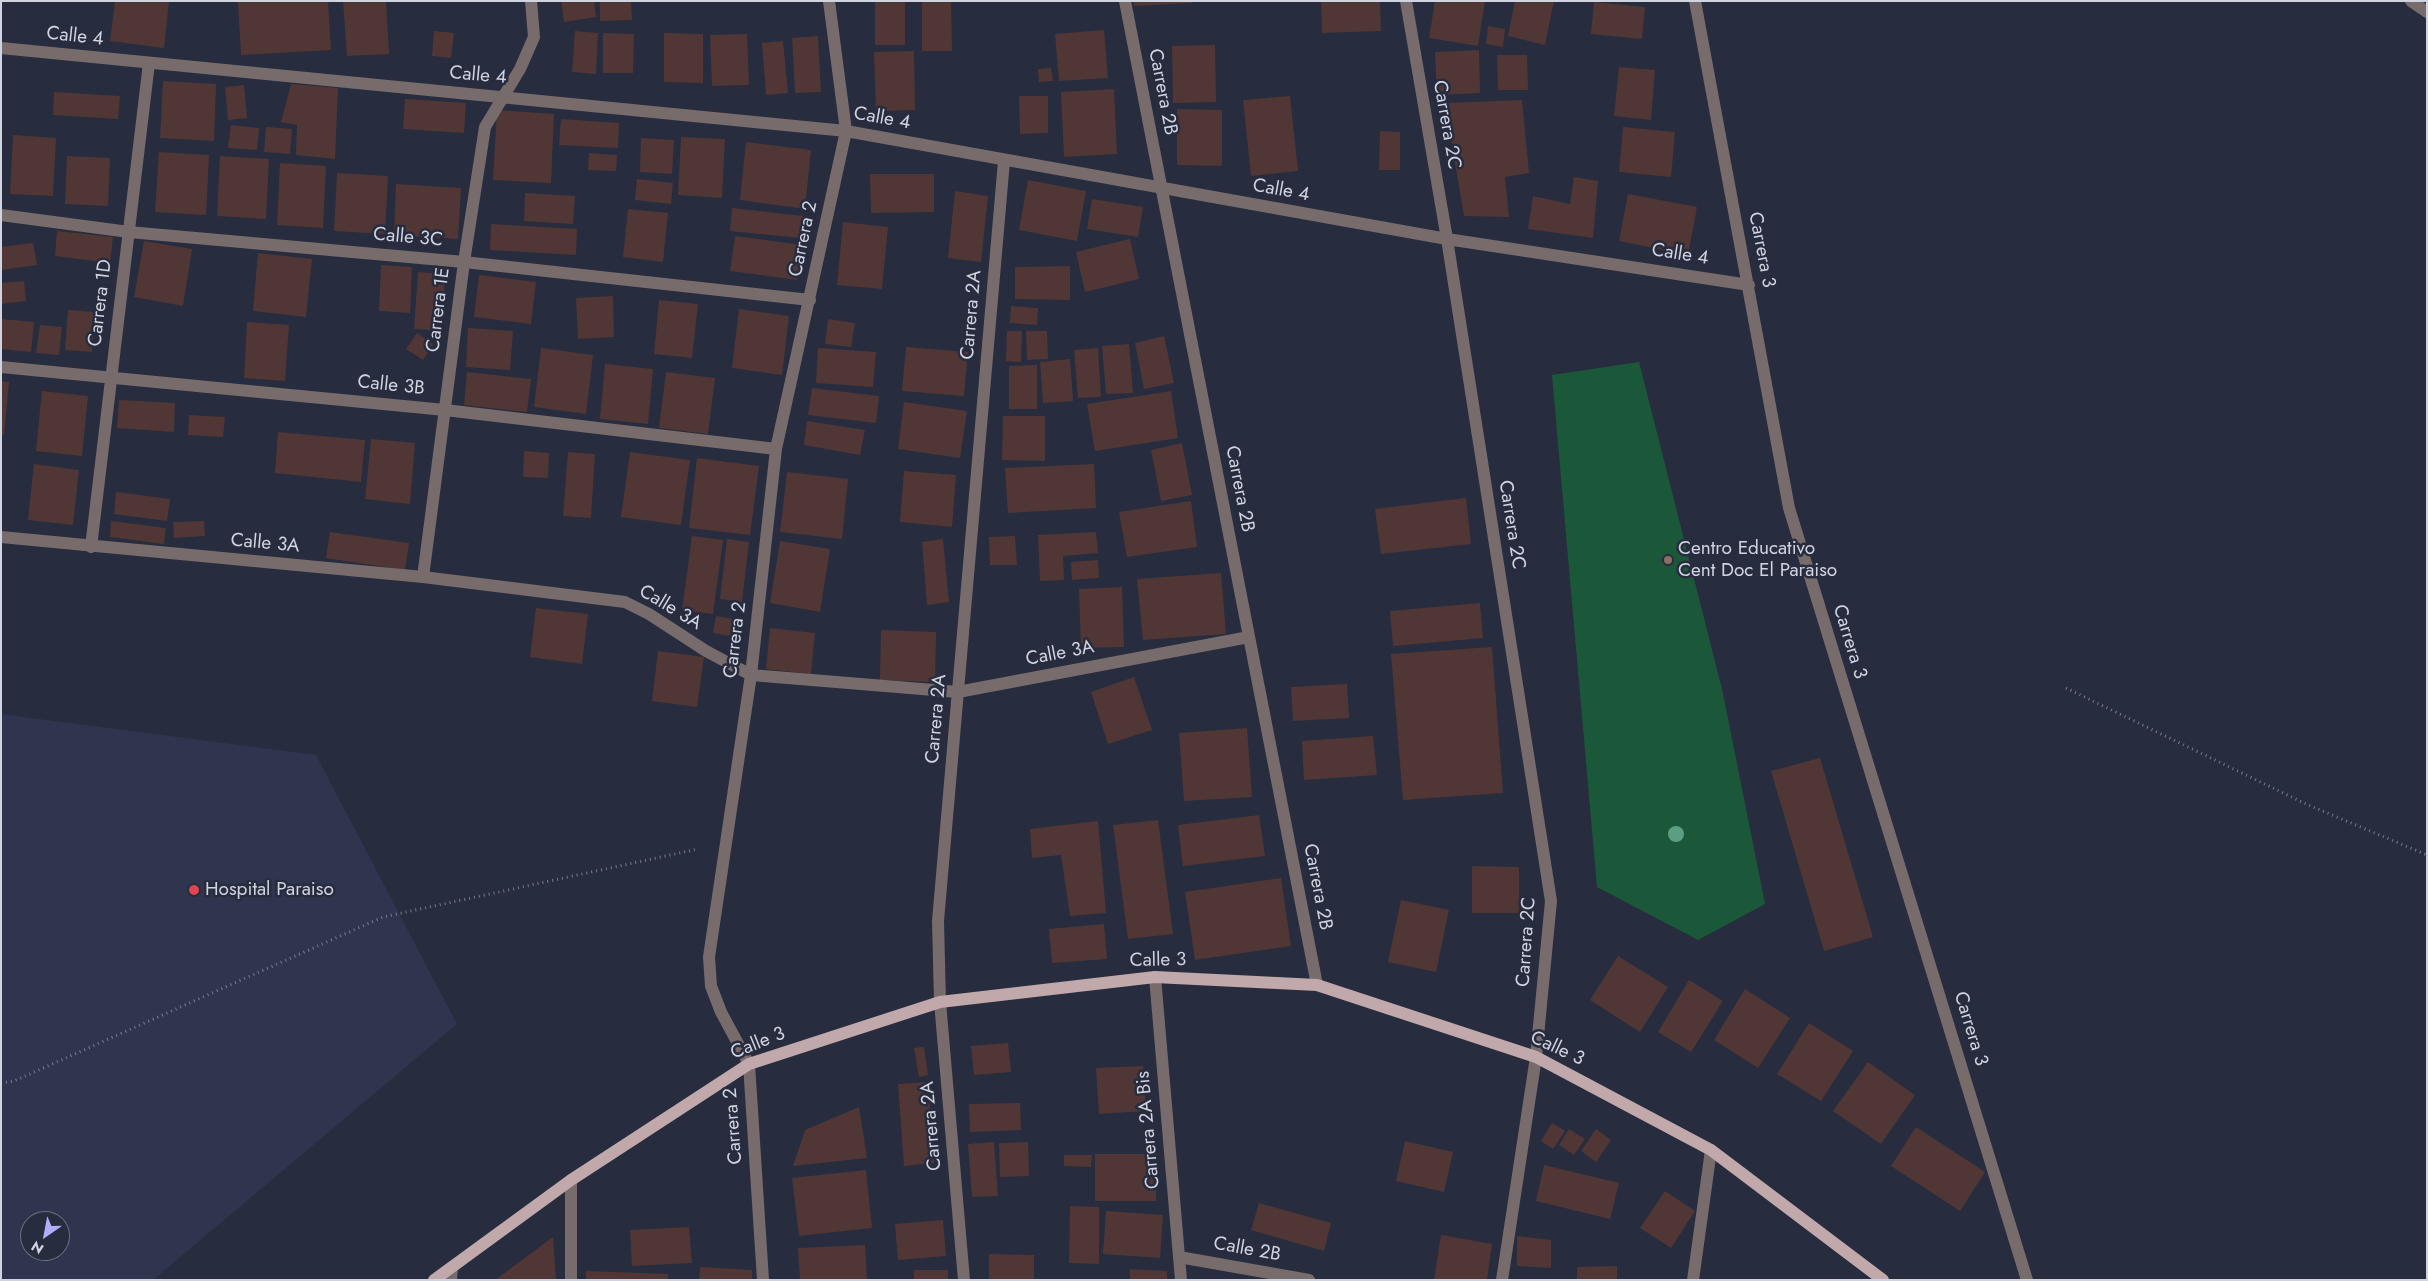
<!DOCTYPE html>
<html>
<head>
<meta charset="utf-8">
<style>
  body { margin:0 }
  #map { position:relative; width:2428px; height:1281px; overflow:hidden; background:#272c3e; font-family:Jost,sans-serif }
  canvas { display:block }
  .frame { position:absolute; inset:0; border:2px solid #d0d3e0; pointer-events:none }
  .north { position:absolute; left:20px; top:1211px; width:50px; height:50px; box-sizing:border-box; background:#272c3e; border:1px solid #6b6f7f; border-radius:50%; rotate:213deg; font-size:14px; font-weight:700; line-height:20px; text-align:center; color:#d0d3e0 }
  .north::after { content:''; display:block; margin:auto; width:18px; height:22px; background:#b0aefa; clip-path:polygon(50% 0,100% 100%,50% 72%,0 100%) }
</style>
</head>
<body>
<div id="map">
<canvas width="2428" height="1281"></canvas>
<div class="frame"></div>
<div class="north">N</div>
</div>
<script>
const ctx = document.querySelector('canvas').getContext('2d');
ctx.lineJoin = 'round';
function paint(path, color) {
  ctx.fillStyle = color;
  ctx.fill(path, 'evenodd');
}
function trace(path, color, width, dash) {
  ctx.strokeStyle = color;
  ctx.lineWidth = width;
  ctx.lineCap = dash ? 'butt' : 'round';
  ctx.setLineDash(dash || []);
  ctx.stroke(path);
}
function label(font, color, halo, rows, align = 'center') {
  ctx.font = font + ' Jost,sans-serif';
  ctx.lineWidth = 5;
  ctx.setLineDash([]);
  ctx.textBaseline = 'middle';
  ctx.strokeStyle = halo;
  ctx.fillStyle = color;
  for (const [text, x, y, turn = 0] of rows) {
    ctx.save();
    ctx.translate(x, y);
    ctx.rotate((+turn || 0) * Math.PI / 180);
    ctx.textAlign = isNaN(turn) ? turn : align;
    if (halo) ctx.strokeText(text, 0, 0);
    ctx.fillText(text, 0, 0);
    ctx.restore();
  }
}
const built = new Path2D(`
  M1 714 316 755 457 1024 153 1280H1ZM30 1221H60V1251H30Z`);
const green = new Path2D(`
  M1639 362 1722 689 1765 904 1698 940 1597 887 1552 375Z`);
const building = new Path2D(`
  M115 1H169L164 48 110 41Z
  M238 1H328L331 50 241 55Z
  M343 1H386L389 54 347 56Z
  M561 1H594L596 17 564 22Z
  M600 1H631L632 20 600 21Z
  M875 1H905V45H875Z
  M922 1H951L952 51H922Z
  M1134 1H1192V3L1134 6Z
  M1321 1H1380L1381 31 1322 33Z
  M1435 1H1485L1478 46 1429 38Z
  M1515 1H1554L1545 45 1508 36Z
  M1594 2 1645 7 1642 39 1591 34Z
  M1488 26 1505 29 1503 47 1486 44Z
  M1104 30 1108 78 1059 81 1055 34Z
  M434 31 454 33 451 58 432 56Z
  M575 31 598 33 596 74 572 72Z
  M603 33 634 34 633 73H603Z
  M664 33 703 34V83L664 82Z
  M747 34 749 85 712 86 710 35Z
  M818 36 821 92 795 93 792 38Z
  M783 41 788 93 766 95 762 43Z
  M1215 45 1216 102 1173 103 1172 46Z
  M1479 50 1480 93 1437 95 1435 52Z
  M914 51 915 110 876 111 874 52Z
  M1497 55H1527L1528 90H1498Z
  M1619 67 1655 70 1651 120 1614 116Z
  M1051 68 1053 81 1039 82 1038 69Z
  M163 81 216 84 214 141 160 138Z
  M291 84 338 88 335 159 296 155 297 125 281 122Z
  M244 85 247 118 228 120 225 87Z
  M1114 89 1117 154 1064 157 1061 92Z
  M54 92 120 96 118 119 53 115Z
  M1019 96H1048V133L1020 134Z
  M1290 96 1298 171 1251 176 1243 100Z
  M405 99 466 103 464 133 403 129Z
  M1522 100 1529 173 1505 177 1509 217 1464 216 1445 103Z
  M1177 109 1222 110V166L1177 165Z
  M497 110 554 114 551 183 493 180Z
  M561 119 619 123 618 148 559 145Z
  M231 125 259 128 257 150 228 148Z
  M266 127 292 129 290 154 264 152Z
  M1623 127 1675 132 1671 177 1619 172Z
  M1380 131 1400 132V170H1379Z
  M13 135 56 138 53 196 10 194Z
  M681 137 725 139 722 198 678 195Z
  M641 138 674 140 672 174 640 172Z
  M746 142 811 150 805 209 740 200Z
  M159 152 209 155 206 215 155 212Z
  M589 153 617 155 616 171 588 170Z
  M67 156 110 158 108 206 65 204Z
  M220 156 269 159 266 219 217 216Z
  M280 163 326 166 323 228 277 225Z
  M337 173 388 176 385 234 334 231Z
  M870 174H934V212L871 213Z
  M1574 177 1598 181 1593 238 1528 229 1533 196 1570 204Z
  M637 179 673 183 671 204 635 200Z
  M1028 180 1086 191 1077 241 1019 230Z
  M396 184 461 188 458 239 394 235Z
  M955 191 988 196 981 262 948 258Z
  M525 193 575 196 573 224 524 221Z
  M1628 194 1697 207 1688 255 1619 241Z
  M1092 199 1143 207 1138 237 1087 229Z
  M732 208 803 216 800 238 730 231Z
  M628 209 668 213 663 262 623 257Z
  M843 222 888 227 882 289 837 285Z
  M491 224 577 229 576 255 490 250Z
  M57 231 113 237 110 263 55 256Z
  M735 236 802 245 797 280 730 271Z
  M1130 239 1139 279 1085 292 1076 252Z
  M144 241 192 249 183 306 134 297Z
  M33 243 37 265 1 270V247Z
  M258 253 312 259 306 317 253 311Z
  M381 265 412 267 410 313 379 311Z
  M1070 266V300L1015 299V267Z
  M418 272 445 274 442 331 414 329Z
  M479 275 536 282 531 324 474 317Z
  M24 281 26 301 1 304V283Z
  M613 296 614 337 578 339 576 298Z
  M659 300 698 304 692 358 654 354Z
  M1011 306 1038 308 1037 325 1010 323Z
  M739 309 789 316 782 375 732 368Z
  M68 310 95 312 92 352 65 350Z
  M1 319 34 322 31 352 1 349Z
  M828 319 855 323 851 347 825 344Z
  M247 322 289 325 285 381 244 378Z
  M40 325 62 327 59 355 36 353Z
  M468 328 513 331 510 370 466 367Z
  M1007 331H1022L1021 362 1006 361Z
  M1026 331H1047L1048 359 1027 360Z
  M417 333 433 344 423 360 406 349Z
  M1164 336 1174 383 1144 389 1135 343Z
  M1129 344 1133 393 1106 394 1102 346Z
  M906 347 968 352 964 396 902 391Z
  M541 348 593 355 586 414 534 407Z
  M818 348 876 352 873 387 816 383Z
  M1098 348 1101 397 1078 398 1074 350Z
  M1070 359 1073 401 1043 403 1040 362Z
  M605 364 653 369 648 424 600 419Z
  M1037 365V409H1009V366Z
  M467 372 531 379 527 412 464 405Z
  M666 372 715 378 708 434 659 428Z
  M1 381 9 382 4 435H1Z
  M812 388 879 396 876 423 808 415Z
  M42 391 88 396 82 456 36 451Z
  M1171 391 1178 438 1095 451 1087 404Z
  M119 400 175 403 174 432 117 428Z
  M904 402 967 411 960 458 898 449Z
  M189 415 225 417 223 437 188 435Z
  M1003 416H1045V461L1002 460Z
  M807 421 865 430 860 455 804 445Z
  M278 432 365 440 361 482 275 473Z
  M371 439 415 443 410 504 365 499Z
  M1182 443 1192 495 1161 501 1151 450Z
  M524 451 549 453 548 478 523 477Z
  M568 452 595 454 591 518 563 516Z
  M630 452 690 460 681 525 621 517Z
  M697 458 759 466 750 535 689 528Z
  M34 464 79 470 73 525 28 520Z
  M1094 464 1096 508 1008 513 1005 468Z
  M904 471 956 475 952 527 900 522Z
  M787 472 848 479 842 539 780 532Z
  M116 492 170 499 167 521 114 514Z
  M1466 498 1471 544 1381 554 1375 509Z
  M1191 501 1197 547 1127 557 1119 512Z
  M111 521 166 528 164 544 110 537Z
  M204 521 205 536 174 538 173 522Z
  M330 532 409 543 405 570 326 558Z
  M1096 532 1098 553 1063 556 1064 580 1040 581 1038 535Z
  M692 536 723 540 713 614 682 610Z
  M1015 536 1017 565H990L989 537Z
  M727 539 749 542 742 602 720 599Z
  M943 539 949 602 927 605 922 542Z
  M780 541 830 549 820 612 770 603Z
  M1098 560 1099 578 1072 580 1071 562Z
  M1221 573 1226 634 1143 640 1137 579Z
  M1122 587 1124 647 1081 648 1079 589Z
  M1480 603 1483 638 1393 646 1390 611Z
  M536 608 588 614 582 664 530 657Z
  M716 616 739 620 736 637 713 633Z
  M770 628 815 633 811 674 766 669Z
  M881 630 936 632 935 682 880 680Z
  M1492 647 1503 793 1403 800 1391 654Z
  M658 651 704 657 697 707 652 701Z
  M1134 677 1152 730 1108 744 1091 692Z
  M1347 684 1349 718 1293 721 1291 687Z
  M1247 728 1252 797 1184 801 1179 733Z
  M1373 736 1377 775 1304 780 1302 741Z
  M1820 758 1873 937 1824 951 1771 771Z
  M1259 815 1265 856 1183 866 1178 825Z
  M1158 820 1173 934 1128 939 1113 825Z
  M1098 821 1106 913 1070 916 1061 855 1032 858 1030 829Z
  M1472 866 1519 867V913H1472Z
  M1281 878 1291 946 1195 960 1185 892Z
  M1401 900 1449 910 1436 972 1388 962Z
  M1104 924 1107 959 1052 963 1049 929Z
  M1618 956 1668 987 1640 1032 1590 1000Z
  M1689 980 1723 1001 1691 1052 1658 1032Z
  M1745 989 1790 1018 1758 1068 1714 1040Z
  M1809 1023 1853 1051 1821 1101 1777 1074Z
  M1008 1043 1011 1072 974 1075 971 1046Z
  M924 1047 928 1075 919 1077 914 1048Z
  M1868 1062 1915 1095 1881 1144 1833 1111Z
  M1143 1066 1146 1111 1099 1114 1096 1068Z
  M928 1082 934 1163 904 1166 898 1084Z
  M1020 1103 1021 1130 970 1132 969 1104Z
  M859 1107 867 1158 793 1166 805 1130Z
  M1552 1123 1565 1131 1553 1149 1541 1141Z
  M1916 1127 1985 1172 1960 1211 1891 1166Z
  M1569 1129 1585 1139 1574 1155 1559 1145Z
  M1596 1129 1611 1140 1596 1162 1581 1151Z
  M1405 1141 1453 1152 1444 1192 1396 1181Z
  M994 1142 998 1196 972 1197 968 1144Z
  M1028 1142 1029 1176 1000 1177 999 1143Z
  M1095 1154H1157L1156 1201H1095Z
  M1064 1155H1092L1091 1167 1064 1166Z
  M1544 1165 1619 1183 1610 1219 1536 1201Z
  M866 1170 872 1228 799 1236 792 1178Z
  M1665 1191 1695 1211 1671 1248 1640 1228Z
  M1259 1203 1331 1223 1324 1251 1251 1230Z
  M1070 1206 1099 1207V1264L1069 1263Z
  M1106 1211 1163 1215 1160 1258 1103 1254Z
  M943 1220 946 1256 898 1260 895 1224Z
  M689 1227 692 1263 632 1266 630 1230Z
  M1441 1235 1492 1244 1487 1280H1434Z
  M1517 1236 1551 1240V1268L1517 1266Z
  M553 1237 556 1280H495Z
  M865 1245 867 1280H800L798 1248Z
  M989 1254 1034 1255V1280H989Z
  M1617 1266V1280H1577V1267Z
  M700 1267 752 1270V1280H699Z
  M1130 1269 1167 1271V1280H1130Z
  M914 1270H948V1280H914Z
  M586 1271 668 1274V1280H586Z`);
const path = new Path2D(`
  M2066 688 2306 804 2427 855
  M1 1083 14 1081 383 917 698 849`);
const minor = new Path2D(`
  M1125 1 1317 985
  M1406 1 1447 239 1551 901 1536 1057 1502 1280
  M1695 1 1789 508 2027 1280
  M2411 1 2427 12
  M1 48 846 131 1447 239 1749 285
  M1 215 129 232 464 262 810 300
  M1 367 445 410 776 449
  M1 537 423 577 625 602 649 614 706 651 751 675 958 692 1249 637
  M91 547 149 63
  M423 577 464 262 485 127 520 69 534 37 531 1
  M1155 977 1181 1280
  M571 1180V1280
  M1179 1257 1309 1280
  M451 1280 452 1268
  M763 1280 749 1064 721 1012 711 986 709 957 751 675 776 449 846 131 829 1
  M964 1280 940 1002 938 921 1004 161
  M1693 1280 1711 1150`);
const major = new Path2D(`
  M434 1280 571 1180 749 1064 940 1002 1155 977 1317 985 1536 1057 1711 1150 1883 1280`);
const trees = [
  [1676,834]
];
const markers = [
  [1668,560,5,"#8d6e63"],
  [194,890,6,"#e0444e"]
];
const streetNames = [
  ["Calle 4",75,37,6],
  ["Calle 4",478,76,5],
  ["Carrera 2B",1162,92,79],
  ["Calle 4",882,119,10],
  ["Carrera 2C",1446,125,80],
  ["Calle 4",1281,191,10],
  ["Calle 3C",408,238,5],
  ["Carrera 2",804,239,-78],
  ["Carrera 3",1761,250,79],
  ["Calle 4",1680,255,9],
  ["Carrera 1D",101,303,-83],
  ["Carrera 1E",439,310,-83],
  ["Carrera 2A",972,315,-85],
  ["Calle 3B",391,386,6],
  ["Carrera 2B",1239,489,79],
  ["Carrera 2C",1511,525,81],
  ["Calle 3A",265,544,5],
  ["Calle 3A",670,608,31],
  ["Carrera 2",736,640,-83],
  ["Carrera 3",1849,642,73],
  ["Calle 3A",1060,654,-11],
  ["Carrera 2A",937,719,-85],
  ["Carrera 2B",1317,887,79],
  ["Carrera 2C",1527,942,-86],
  ["Calle 3",1158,961,-1],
  ["Carrera 3",1970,1029,73],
  ["Calle 3",758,1044,-22],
  ["Calle 3",1557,1049,25],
  ["Carrera 2",734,1126,-94],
  ["Carrera 2A",932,1126,-95],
  ["Carrera 2A Bis",1149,1130,-95],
  ["Calle 2B",1247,1250,10]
];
const poiNames = [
  ["Centro Educativo",1678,549],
  ["Cent Doc El Paraiso",1678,571],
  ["Hospital Paraiso",205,890]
];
paint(built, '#2f354e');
paint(green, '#1b5839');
paint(building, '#503736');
trace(path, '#787c8c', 3, [1, 4]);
trace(minor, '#776b6c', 12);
trace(major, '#c1a8aa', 12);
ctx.fillStyle = '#5d9d82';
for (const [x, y] of trees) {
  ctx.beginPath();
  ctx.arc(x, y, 8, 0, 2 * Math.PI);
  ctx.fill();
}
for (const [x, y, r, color] of markers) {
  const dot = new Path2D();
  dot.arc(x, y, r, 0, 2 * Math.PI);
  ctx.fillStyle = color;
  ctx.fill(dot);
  trace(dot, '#272c3e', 2);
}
label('19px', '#d0d3e0', '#272c3e', streetNames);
label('19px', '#d0d3e0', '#272c3e', poiNames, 'left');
</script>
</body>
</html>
